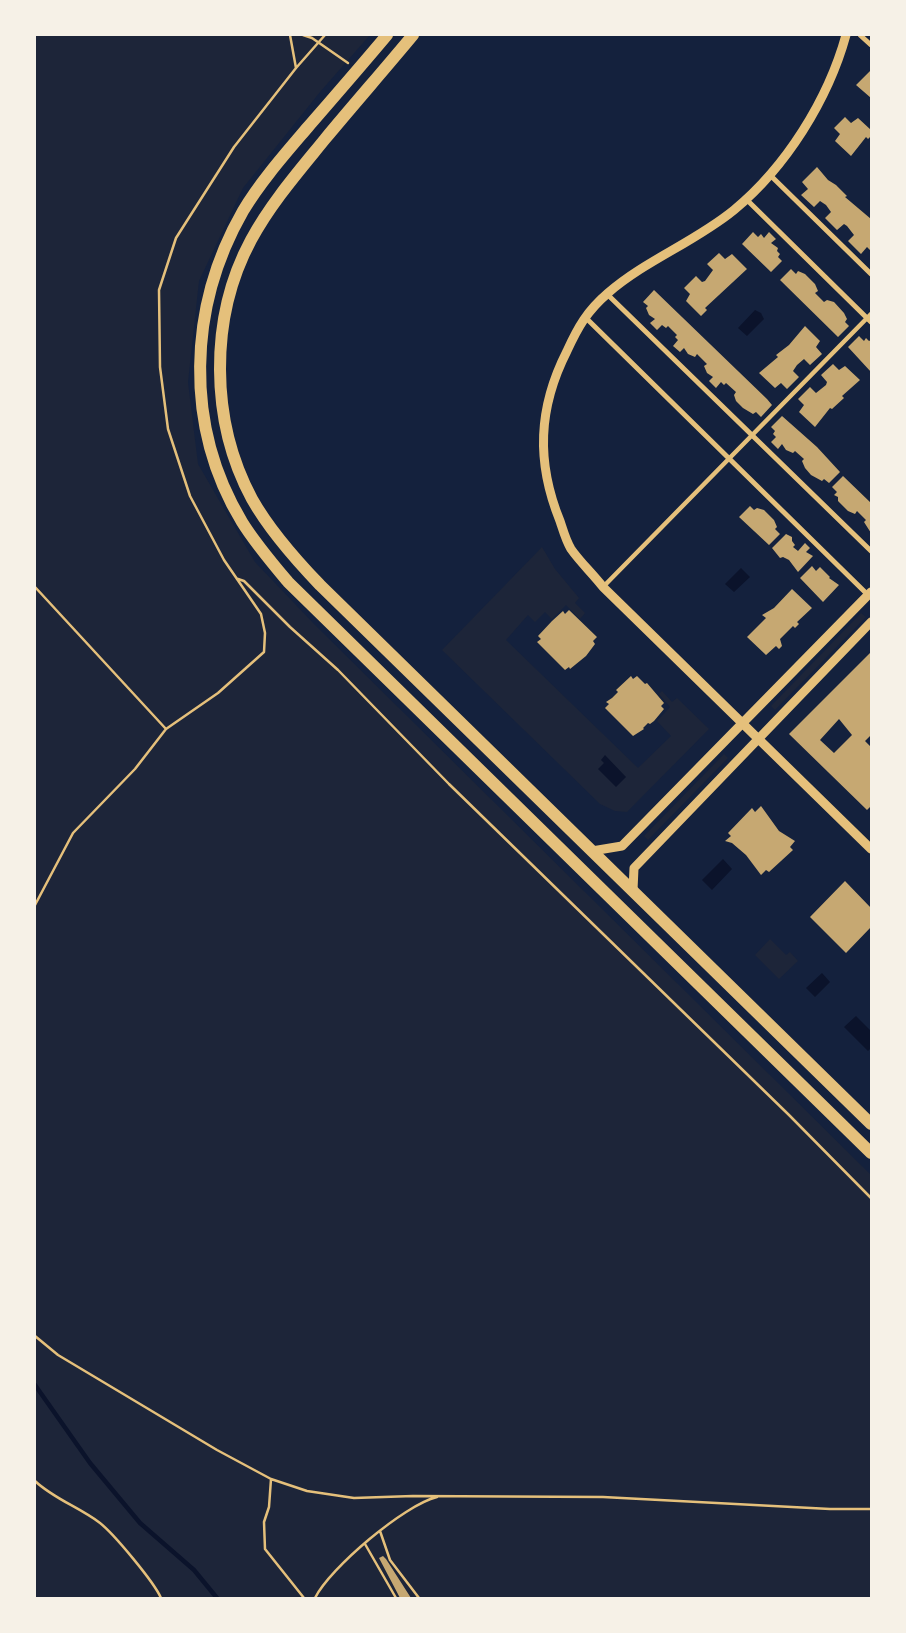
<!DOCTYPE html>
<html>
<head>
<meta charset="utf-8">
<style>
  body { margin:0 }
  #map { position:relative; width:906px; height:1633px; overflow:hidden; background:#14213d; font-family:Lato,sans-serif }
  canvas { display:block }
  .frame { position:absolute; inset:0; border:36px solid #f6f1e7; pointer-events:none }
</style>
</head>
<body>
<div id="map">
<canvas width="906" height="1633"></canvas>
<div class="frame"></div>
</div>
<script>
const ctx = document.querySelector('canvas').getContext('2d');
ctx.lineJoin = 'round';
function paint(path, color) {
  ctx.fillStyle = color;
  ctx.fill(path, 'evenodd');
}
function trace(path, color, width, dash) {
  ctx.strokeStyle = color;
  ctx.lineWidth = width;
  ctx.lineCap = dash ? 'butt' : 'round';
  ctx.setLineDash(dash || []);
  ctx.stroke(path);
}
const green = new Path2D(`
  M35 35H370L320 92 243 188 199 281 188 382 198 464 255 562 314 624 871 1175V1598H35Z
  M542 547 555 569 579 598 575 603 585 613 580 619 566 605 552 619 545 612 535 622 528 615 506 640 638 768 671 736 657 721 670 707 659 694 662 691 672 702 677 698 709 729 627 812 615 811 600 804 442 650Z
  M861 613 866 617 775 710 771 706Z
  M724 754 728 758 648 840 644 836Z
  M770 939 786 955 790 952 798 961 779 979 755 955Z`);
const water = new Path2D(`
  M755 310 761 313 764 319 747 336 738 328Z
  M741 568 750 577 734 592 725 584Z
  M605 755 626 777 616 787 598 769 604 763 601 760Z
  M723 859 732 869 712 890 702 880Z
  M822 973 830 982 815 997 806 988Z
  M856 1016 871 1031V1048L868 1051 844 1027Z`);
const stream = new Path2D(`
  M35 1385 90 1463 140 1523 194 1570 217 1598`);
const building = new Path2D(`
  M871 70V98L856 85Z
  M845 117 851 123 858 118 871 130V136L868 139 866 137 851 156 835 141 840 134 834 128Z
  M817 167 828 180 836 185 847 196 845 197 871 219 870 250 867 247 861 254 848 241 854 235 847 226 844 224 837 230 825 218 831 212 826 205 820 201 814 207 801 195 808 189 802 182Z
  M753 232 758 237 761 234 764 238 769 232 776 239 771 243 778 248 777 251 780 254 778 257 782 261 771 272 742 244Z
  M719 253 725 259 732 254 747 269 705 308 707 310 701 316 686 301 690 294 684 288 696 276 702 282 705 281 713 270 707 264Z
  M791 269 796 274 798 271 805 274 815 284 818 291 815 293 824 302 827 300 834 302 844 313 847 319 845 322 849 326 838 337 780 280Z
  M654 290 767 399 772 405 761 417 756 412 753 414 743 408 736 401 734 395 736 392 726 383 724 385 721 382 716 388 709 381 713 377 707 373 704 366 707 364 697 354 695 357 688 354 684 348 680 352 673 346 678 340 675 337 677 335 668 326 666 328 662 325 657 330 650 323 655 319 649 315 646 308 648 306 643 302Z
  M805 326 820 341 816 347 822 354 810 365 804 359 797 365 793 371 799 377 787 389 781 383 775 388 759 373 778 357 776 355 789 345Z
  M859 336 864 341 866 338 869 341 871 340V372L848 347Z
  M833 364 839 370 845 366 860 380 842 396 844 398 832 409 830 408 815 427 799 412 804 405 798 399 810 387 816 393 826 385 827 382 821 375Z
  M782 416 817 447 840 472 829 483 824 479 822 481 811 475 805 468 802 461 804 459 795 451 793 453 786 450 782 444 778 449 771 442 776 437 773 434 775 431 771 427Z
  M843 476 871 503V533L864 522 866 520 857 511 855 514 848 511 838 501V497L834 495 837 492 832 487Z
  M750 506 754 510 757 508 764 510 774 520 777 527 775 529 780 534 769 545 739 517Z
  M786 534 792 537V541L795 545 793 547 798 551 805 543 810 548 806 552 813 556 798 572 789 560 783 557 780 558 772 548Z
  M812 566 816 571 820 567 830 577 829 578 839 585 823 602 800 578Z
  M792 589 812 608 797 622 799 624 795 628 793 626 780 639 782 646 779 649 776 646 766 655 747 637 766 618 762 615 774 608Z
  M569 610 597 637 593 641 595 644 586 656 570 669 569 667 565 670 537 642 541 639 538 636 552 621 563 611 565 614Z
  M871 652V735L865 741 871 747V806L867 810 789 734ZM839 719 852 735 834 753 820 740Z
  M631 676 633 679 637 676 645 684 647 683 664 703 661 706 664 709 654 721 650 724 648 723 643 728 644 729 633 736 605 708 609 704 606 702 612 698 618 692 616 690Z
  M761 806 779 831 795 841 790 847 793 850 769 872 766 870 761 875 746 855 732 843 725 841 731 836 728 833 752 808 755 812Z
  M845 881 871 908V927L846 953 810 917Z
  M383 1556 386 1559 411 1598H400L379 1558Z`);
const path = new Path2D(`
  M303 35 312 38 348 63
  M296 68 325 35
  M238 579 244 581 290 627 338 670 449 784 789 1115 871 1198
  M35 587 166 729
  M35 905 73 833 135 769 166 729 218 693 264 652 265 633 261 614 224 560 190 496 168 429 160 367 159 290 176 238 234 147 296 68 290 35
  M35 1336 58 1355 217 1450 271 1479 307 1491 354 1498 413 1496 603 1497 830 1509H871
  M271 1479 269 1507 264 1522 265 1549 304 1598
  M35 1481C54 1499 79 1507 100 1523 114 1534 154 1582 161 1598
  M380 1531 390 1560 419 1598
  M365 1544 396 1598
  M315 1598C330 1568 404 1505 437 1497`);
const pedestrian = new Path2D(`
  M603 587 871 314`);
const minor = new Path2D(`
  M860 35 871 45
  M769 174 871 274
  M746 199 871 322
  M607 294 871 551
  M585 317 868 595`);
const tertiary = new Path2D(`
  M846 35C828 100 786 167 734 210 695 242 646 260 608 293 587 311 578 327 567 351 538 408 536 462 560 521 563 530 566 541 571 549 580 562 593 574 603 587L871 849
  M592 851 622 846 871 592
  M633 890 634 868 871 622`);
const primary = new Path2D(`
  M387 35C361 66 334 97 308 127 285 154 261 181 243 211 188 307 184 426 242 522 255 543 272 563 288 582L871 1153
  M413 35C384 70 354 104 325 139 299 171 271 203 251 240 209 318 210 421 252 499 270 531 295 559 320 585L871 1124`);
paint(green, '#1d2539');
paint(water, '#0b132b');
trace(stream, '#0b132b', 4.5);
paint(building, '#c6a872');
trace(path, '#e5c07b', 2.5);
trace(pedestrian, '#e5c07b', 4.5);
trace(minor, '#e5c07b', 5);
trace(tertiary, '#e5c07b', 9);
trace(primary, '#e5c07b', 12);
</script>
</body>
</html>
